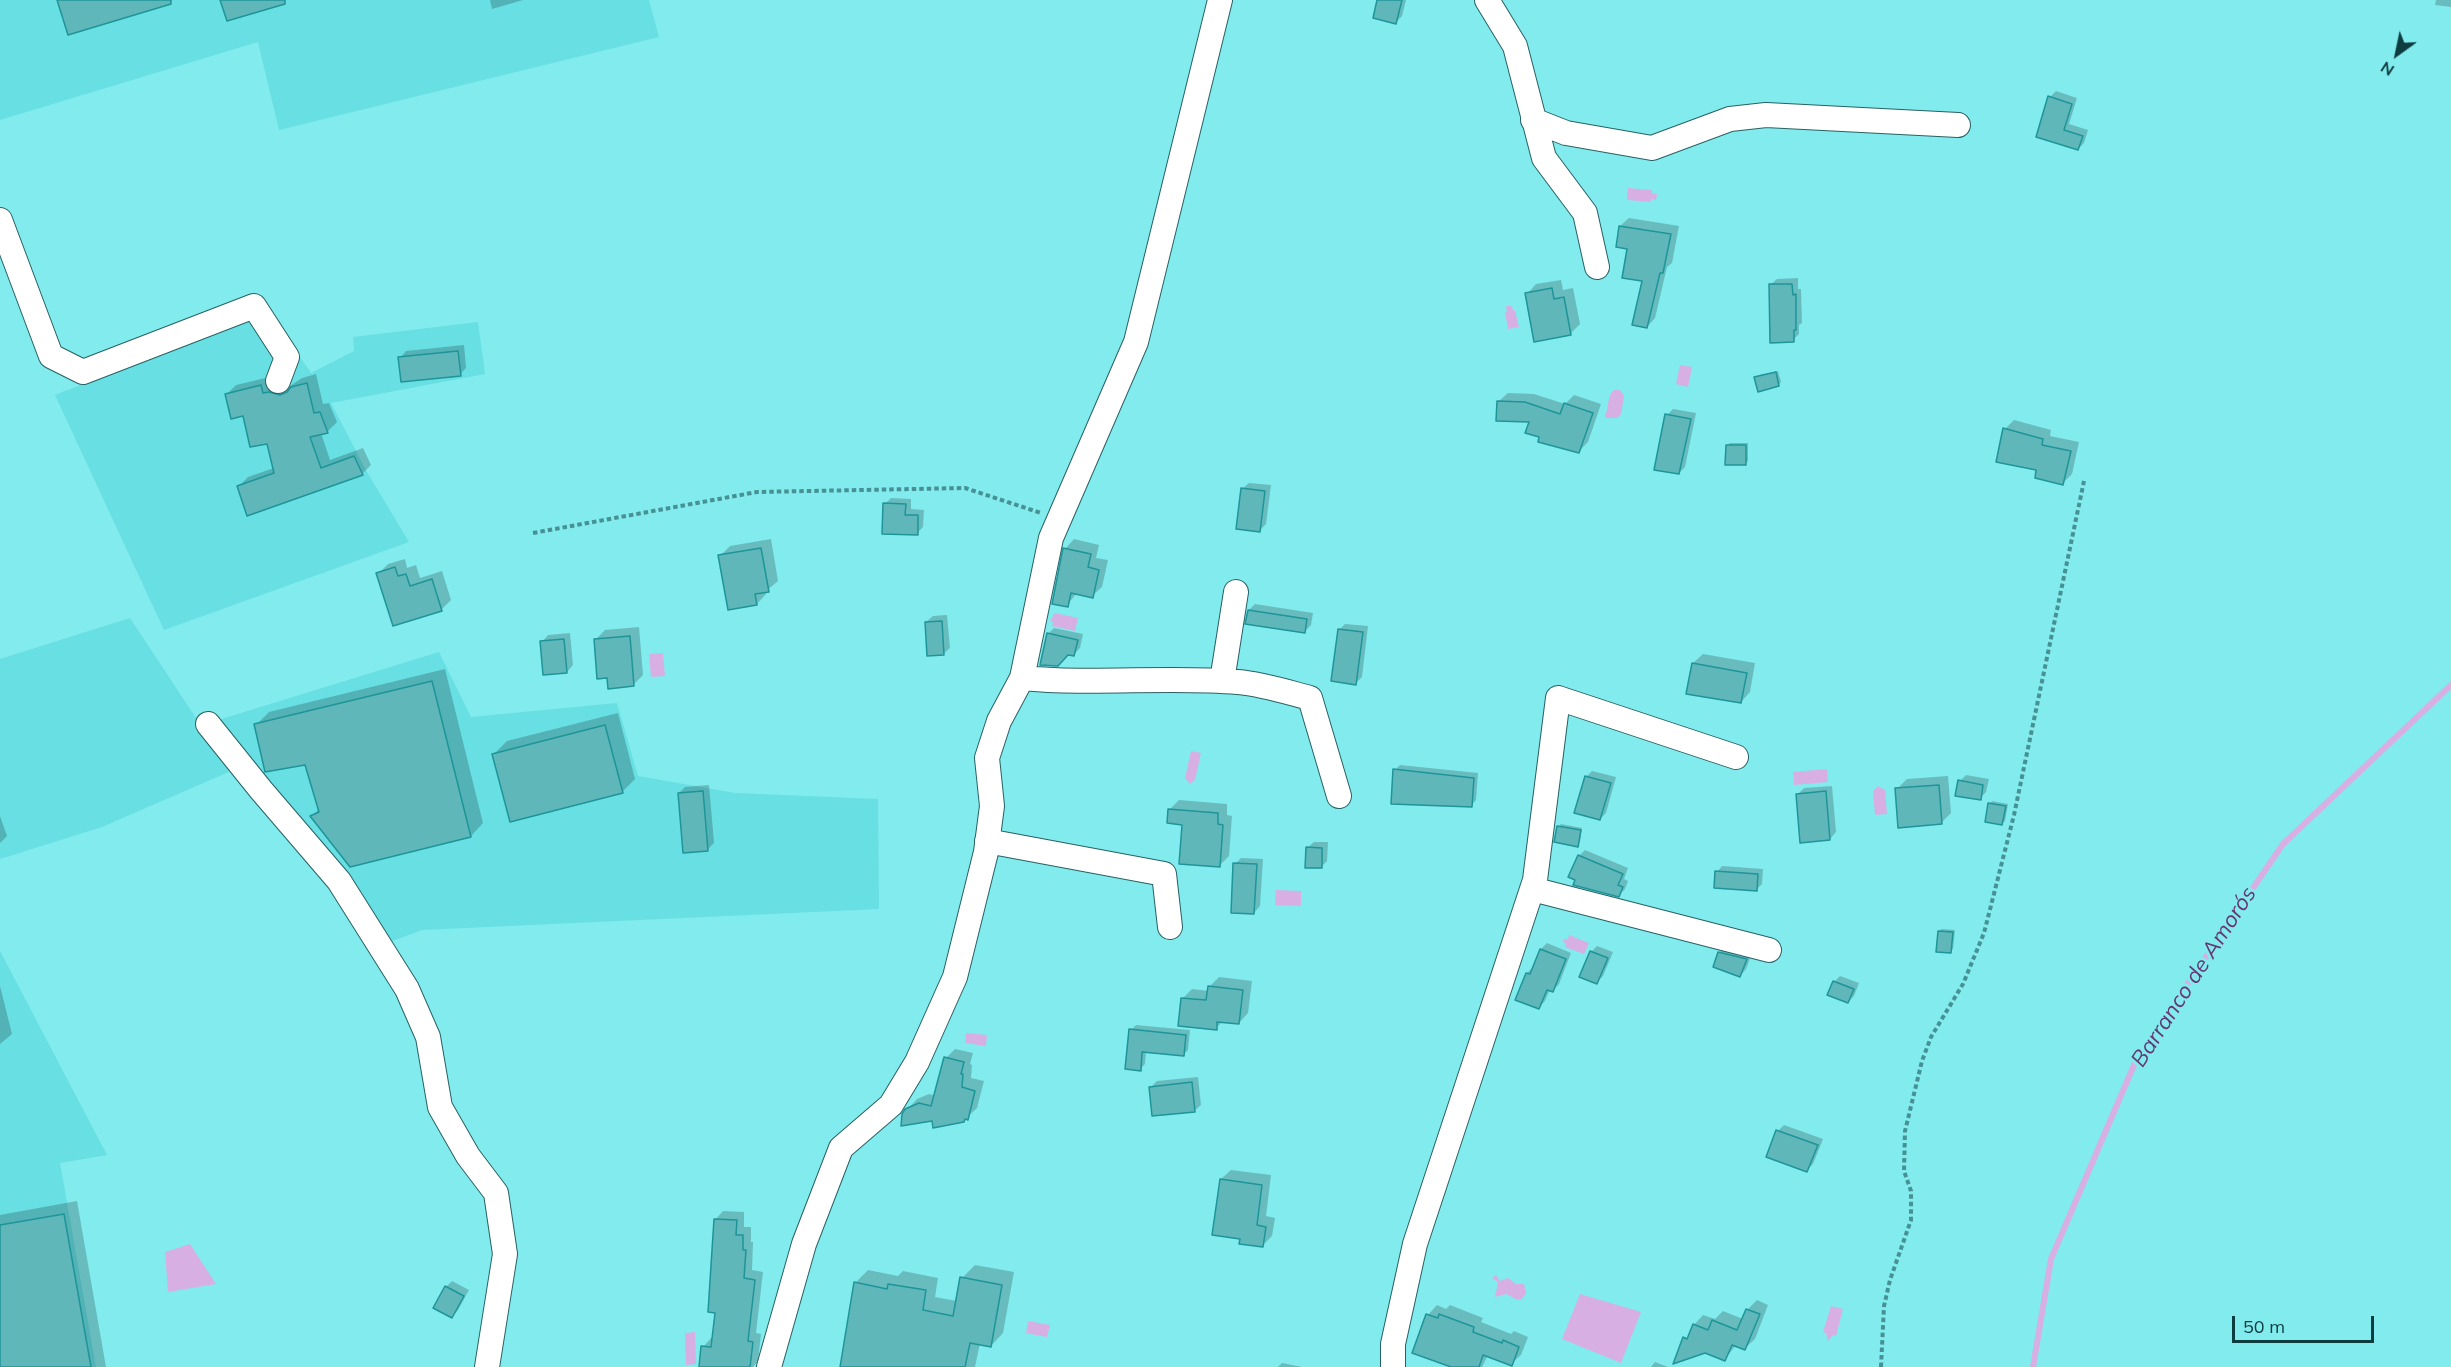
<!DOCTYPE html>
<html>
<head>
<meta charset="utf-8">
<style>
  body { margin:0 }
  #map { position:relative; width:2451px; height:1367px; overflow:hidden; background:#82ebee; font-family:Mulish,sans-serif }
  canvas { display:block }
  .north { position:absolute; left:2367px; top:24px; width:60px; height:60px; -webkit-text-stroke:4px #82ebee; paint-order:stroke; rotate:213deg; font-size:16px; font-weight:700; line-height:24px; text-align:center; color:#0e3d3f }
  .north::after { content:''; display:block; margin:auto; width:21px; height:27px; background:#0e3d3f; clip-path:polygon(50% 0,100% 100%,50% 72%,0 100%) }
  .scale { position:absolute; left:2232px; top:1316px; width:142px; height:27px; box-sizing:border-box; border:3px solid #0e3d3f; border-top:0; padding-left:8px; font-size:18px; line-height:21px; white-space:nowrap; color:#0e3d3f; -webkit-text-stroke:4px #82ebee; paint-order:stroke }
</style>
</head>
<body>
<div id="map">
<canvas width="2451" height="1367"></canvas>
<div class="north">N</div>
<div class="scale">50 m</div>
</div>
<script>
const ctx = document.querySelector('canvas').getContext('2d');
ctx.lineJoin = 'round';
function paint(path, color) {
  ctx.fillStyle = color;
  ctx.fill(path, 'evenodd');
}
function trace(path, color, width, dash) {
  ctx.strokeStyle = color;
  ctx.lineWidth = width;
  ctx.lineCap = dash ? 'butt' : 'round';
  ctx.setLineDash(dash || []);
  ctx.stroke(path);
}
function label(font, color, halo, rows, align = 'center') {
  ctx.font = font + ' Mulish,sans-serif';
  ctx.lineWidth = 6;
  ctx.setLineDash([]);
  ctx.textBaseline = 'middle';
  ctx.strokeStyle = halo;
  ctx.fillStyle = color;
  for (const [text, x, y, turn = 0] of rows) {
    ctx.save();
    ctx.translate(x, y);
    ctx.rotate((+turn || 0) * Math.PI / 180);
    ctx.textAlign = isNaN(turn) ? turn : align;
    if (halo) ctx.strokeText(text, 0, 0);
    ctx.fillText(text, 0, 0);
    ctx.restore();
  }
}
const built = new Path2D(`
  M0 0H649L659 37 279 130 258 42 0 120Z
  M268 311 311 373 354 351 353 337 478 322 485 374 331 403 367 472 409 542 164 630 55 395Z
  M130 618 231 771 102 827 0 859V659Z
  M439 652 471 717 617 703 638 776 735 793 878 799 879 909 422 930 387 943 215 721Z
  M0 951 107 1155 60 1163 96 1367H0Z`);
const water = new Path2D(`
  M1628 188 1652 190V193L1657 194 1656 200 1651 199V202L1627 200Z
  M1506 306H1512L1513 311 1515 310 1519 327 1508 329 1505 312H1507Z
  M1680 365 1692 367 1688 387 1676 384Z
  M1614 390H1620L1624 396 1621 414 1617 418H1606L1605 416C1609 408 1607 395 1614 390Z
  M1055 613 1078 618 1075 631 1052 626 1053 622 1050 621Z
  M663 653 665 676 651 677 649 654Z
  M1191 751 1201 753 1195 780 1190 784 1185 778Z
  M1827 769 1828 782 1794 785 1793 772Z
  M1878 786 1885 790 1887 814 1875 815 1873 791Z
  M1276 890 1301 891V906L1275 905Z
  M1569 935 1589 943 1584 954 1565 947 1566 944 1562 940 1568 939Z
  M966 1033 987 1035 986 1046 965 1043Z
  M190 1244 216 1284 168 1292 165 1252Z
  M1496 1275 1500 1281 1508 1278 1516 1284H1524L1526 1293 1523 1298 1518 1300 1506 1294 1495 1297 1498 1282 1492 1278Z
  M1580 1294 1641 1312 1621 1363 1562 1339Z
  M1831 1306 1843 1309 1836 1336 1833 1335 1828 1341 1826 1333 1823 1332Z
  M1028 1321 1050 1325 1047 1337 1026 1333Z
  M695 1332 696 1364 686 1365 685 1333Z`);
const shadow = new Path2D(`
  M490 0H523L492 9Z
  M1378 0H1406L1402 16 1396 22Z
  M2436 0H2451V7L2435 5Z
  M2056 91 2077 98 2069 124 2088 130 2084 143 2078 149 2038 136 2050 97Z
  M1629 218 1679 226 1672 263 1667 267 1655 318 1647 327 1644 280 1620 226Z
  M1798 278V289H1801L1802 323 1799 325V334L1793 340 1770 285 1777 279Z
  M1561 280 1563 290 1573 288 1580 324 1570 334 1527 294 1536 284Z
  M464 345 466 368 460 374 400 358 406 351Z
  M1778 371 1781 382 1779 385 1756 378 1759 375Z
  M316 374 323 404 329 403 337 422 328 431 321 433 330 460 363 448 371 465 362 474 238 487 248 477 274 468 268 442 226 395 236 385 270 377 290 386 302 378Z
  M1508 393 1534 394 1565 404 1574 395 1601 404 1588 442 1579 451 1541 436 1531 421 1499 401Z
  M1673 409 1696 413 1685 467 1679 473 1667 415Z
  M2014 420 2051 430 2050 436 2079 442 2072 474 2063 483 2038 469 2005 429Z
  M1730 443H1748V461L1745 464 1727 445Z
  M1249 483 1271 485 1266 524 1260 530 1242 489Z
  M891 498 911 499V509L924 510 923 527 917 533 885 504Z
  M771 539 778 581 766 591V594L757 604 720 556 730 546Z
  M1074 539 1099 545 1096 558 1108 560 1102 587 1092 596 1077 593 1067 605 1065 549Z
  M405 559 407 568 416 565 420 578 442 571 451 600 441 610 378 574 388 564Z
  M1255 604 1313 613 1311 625 1304 632 1249 610Z
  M947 615 950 648 943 654 926 622 933 616Z
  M1345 624 1368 626 1362 677 1356 683 1339 630Z
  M639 627 643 675 633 685 609 676 596 639 605 630Z
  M1054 628 1083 634 1080 648 1074 654 1048 634Z
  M570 633 573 665 567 672 542 642 548 635Z
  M1703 654 1755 663 1750 692 1741 702 1693 663Z
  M445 669 483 823 471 836 312 816 320 808 306 763 256 725 269 712Z
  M618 713 635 779 622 792 494 754 507 741Z
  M1400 765 1478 773 1476 800 1471 806 1395 770Z
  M1592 771 1616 777 1606 813 1600 819 1586 777Z
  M1966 775 1989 779 1986 792 1980 798 1960 781Z
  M1948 776 1951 813 1941 823 1897 789 1907 779Z
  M709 785 714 843 708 849 679 793 685 787Z
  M1832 786 1836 832 1830 839 1798 794 1804 788Z
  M1179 800 1227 804V815L1232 816 1229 856 1220 865 1184 823 1169 810Z
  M1992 801 2008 804 2005 821 2002 823 1990 804Z
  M0 816 7 836 0 843Z
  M1561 824 1582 828 1580 842 1577 845 1558 827Z
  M1314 842H1328L1327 861 1321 867 1307 848Z
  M1585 850 1628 868 1624 879 1628 881 1625 889 1619 895 1579 856Z
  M1241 858 1263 859 1260 906 1254 913 1235 864Z
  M1722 866 1763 869 1762 884 1756 890 1717 872Z
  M1942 929 1955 930 1953 949 1950 951 1939 931Z
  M1547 943 1571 953 1559 984 1553 990 1550 989 1545 1001 1539 1007 1527 973 1534 966 1541 949Z
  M1597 946 1613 952 1603 976 1597 982 1591 952Z
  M1726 946 1752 953 1746 969 1740 976 1720 952Z
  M1840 976 1859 983 1854 996 1848 1002 1834 982Z
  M1219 977 1252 981 1248 1013 1239 1023 1223 1021 1216 1028 1183 998 1192 989 1209 991V987Z
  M0 986 12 1034 0 1044Z
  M1136 1025 1190 1030 1188 1050 1183 1055 1146 1051 1145 1064 1140 1069 1131 1030Z
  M955 1049 973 1053 970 1064 972 1065 971 1078 984 1081 977 1108 963 1121 933 1119 907 1110 917 1099 929 1094 936 1096 946 1058Z
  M1198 1077 1201 1105 1194 1111 1151 1087 1157 1081Z
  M1784 1125 1823 1139 1813 1164 1807 1170 1778 1131Z
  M1231 1170 1271 1175 1266 1216 1275 1218 1272 1236 1263 1245 1221 1179Z
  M77 1201 106 1367H0V1215Z
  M723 1211 744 1212V1227H751V1242H753L752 1270 763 1272 756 1333 761 1334 758 1361 753 1367H700L703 1347 711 1338H714L717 1312 715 1220Z
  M975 1265 1014 1272 1003 1333 991 1346 980 1343 975 1367H841L855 1283 868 1270 898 1276 903 1271 938 1278 935 1297 957 1301 962 1278Z
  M452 1281 469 1290 458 1310 452 1316 446 1287Z
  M1757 1300 1768 1305 1755 1339 1745 1348 1736 1345 1725 1359 1694 1325 1703 1315 1715 1319 1723 1311 1743 1319 1747 1310Z
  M1437 1305 1446 1309 1450 1305 1483 1318 1481 1322 1511 1334 1514 1331 1528 1337 1521 1355 1511 1364 1488 1355 1482 1367H1456L1428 1315Z
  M1655 1362 1668 1367H1651Z
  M1282 1363 1302 1367H1278Z`);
const stream = new Path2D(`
  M2033 1367 2051 1259 2137 1058 2283 844 2451 685`);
const building = new Path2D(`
  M57 0H171V4L68 35Z
  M220 0H285V4L227 21Z
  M1377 0H1402L1396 24 1373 18Z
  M2048 96 2072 104 2064 130 2083 136 2078 150 2036 137Z
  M1619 226 1671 234 1663 273H1660L1647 328 1632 325 1642 281 1622 278 1627 249 1616 247Z
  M1769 284H1792L1793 295 1796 294V330H1794V342L1770 343Z
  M1552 288 1554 299 1564 297 1571 335 1534 342 1525 293Z
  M458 351 461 376 401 382 398 357Z
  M1776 372 1779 386 1758 392 1754 377Z
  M307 383 314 413 320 412 328 433 310 437 321 468 354 456 363 475 247 516 237 486 274 473 267 444 250 447 243 416 231 419 225 394 261 385 263 393 269 392 280 395 287 392 291 387Z
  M1497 401 1525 402 1560 414 1564 403 1593 413 1579 453 1538 442 1539 437 1525 433 1529 422 1496 421Z
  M1665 414 1691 419 1679 474 1654 470Z
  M2003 428 2043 439 2042 445 2071 451 2063 485 2035 478 2036 470 1996 462Z
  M1726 445H1746V465H1725Z
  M1241 488 1265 491 1260 532 1236 529Z
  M883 503 906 504 905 515H918V535L882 534Z
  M761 548 769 592 755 594 757 605 728 610 718 555Z
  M1063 548 1091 554 1088 567 1099 570 1093 598 1071 593 1068 607 1052 604Z
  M395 567 398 576 406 574 410 586 432 579 442 611 393 626 376 573Z
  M1248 610 1307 619 1305 633 1245 624Z
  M942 621 944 655 927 656 925 622Z
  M1338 629 1363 632 1356 685 1331 681Z
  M1047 633 1078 640 1074 656 1068 655 1058 666 1040 665Z
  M630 636 634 686 608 689 607 678 597 679 594 639Z
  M564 639 567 673 543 675 540 641Z
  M1692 663 1747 673 1741 703 1686 694Z
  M432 681 471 837 350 867 310 816 319 812 305 765 265 772 254 724Z
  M605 725 623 793 510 822 492 754Z
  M1393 769 1474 778 1472 807 1391 804Z
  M1585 776 1611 783 1600 820 1574 813Z
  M1958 780 1983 785 1981 800 1955 796Z
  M1939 785 1942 824 1898 828 1895 788Z
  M703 791 708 851 683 853 678 793Z
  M1826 791 1830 840 1800 843 1796 794Z
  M1988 803 2006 806 2002 825 1985 822Z
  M1168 809 1218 813V824L1223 825 1220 867 1179 864 1182 825 1167 823Z
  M1557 826 1581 830 1578 847 1554 842Z
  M1306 847 1322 848V868H1305Z
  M1578 855 1623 874 1618 885 1623 887 1619 897 1573 885 1575 880 1568 877Z
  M1233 863 1257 864 1254 914 1231 913Z
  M1715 871 1758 874 1757 891 1714 888Z
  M1938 931 1953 932 1951 953 1936 952Z
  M1540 949 1566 959 1553 992 1547 990 1539 1009 1515 1000 1526 973 1530 974Z
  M1590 951 1608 958 1597 984 1579 977Z
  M1718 952 1747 959 1740 977 1713 967Z
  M1833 981 1854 989 1848 1003 1827 995Z
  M1208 986 1243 990 1239 1024 1217 1022V1030L1178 1026 1181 998 1206 1000Z
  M1129 1029 1186 1035 1184 1056 1142 1052 1141 1071 1125 1069Z
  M944 1057 964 1062 961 1074H963L962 1087 975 1091 968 1120 965 1119 964 1122 933 1128 932 1121 901 1126 902 1114 905 1109 919 1103 931 1106Z
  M1192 1082 1195 1112 1152 1116 1149 1087Z
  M1776 1130 1818 1145 1807 1172 1766 1157Z
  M1220 1179 1262 1185 1257 1225 1266 1227 1263 1247 1239 1244 1240 1239 1212 1235Z
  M64 1214 91 1367H0V1225Z
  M714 1219 737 1220 736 1235H743V1250H746L744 1278 755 1280 748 1341 753 1342 750 1367H699L701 1346 711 1347 715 1313 708 1312Z
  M960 1277 1002 1285 991 1347 970 1343 965 1367H840L854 1282 887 1289 888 1284 926 1290 923 1310 953 1316Z
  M445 1286 464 1296 452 1318 433 1308Z
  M1746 1309 1760 1314 1745 1350 1732 1345 1725 1361 1705 1353 1673 1364 1683 1337 1687 1339 1693 1324 1708 1330 1712 1320 1737 1330Z
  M1426 1314 1438 1318 1439 1314 1474 1327 1473 1332 1502 1343 1503 1340 1519 1347 1512 1366 1483 1355 1479 1367H1451L1412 1353Z`);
const path = new Path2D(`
  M533 533 757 492 965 488 1041 513
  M1881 1367 1884 1306 1890 1280 1911 1220V1191L1904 1171 1905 1131 1922 1061 1931 1037 1963 984 1984 933 2014 815 2084 481`);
const minor = new Path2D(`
  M1487 0 1515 46 1544 158 1585 213 1597 267
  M1533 120 1566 133 1652 148 1730 119 1766 115 1958 125
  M0 220 51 356 83 372 254 306 287 357 278 381
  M1022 678C1094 685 1166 676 1238 682 1262 684 1287 692 1310 698L1339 796
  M1222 681 1236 592
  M208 724 261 790 339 881 407 989 428 1037 440 1107 468 1156 496 1193 505 1254 487 1367
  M987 841 1164 874 1170 927
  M1532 889 1769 950
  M769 1367 804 1244 841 1148 891 1105 917 1062 955 977 986 852 992 806 987 758 999 721 1022 678 1051 538 1136 342 1220 0
  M1393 1367V1344L1415 1244 1535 880 1558 698 1736 757`);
const waterNames = [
  ["Barranco de Amorós",2194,977,-57]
];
paint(built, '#68dfe3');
paint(water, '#d7afe3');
paint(shadow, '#0003');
trace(stream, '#d7afe3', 6);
paint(building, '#60b7ba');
trace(building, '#1d9599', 1.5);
trace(minor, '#286163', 26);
trace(path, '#469194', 4, [4.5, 3]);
trace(minor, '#fff', 24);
label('italic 22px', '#673675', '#82ebee', waterNames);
</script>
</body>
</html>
